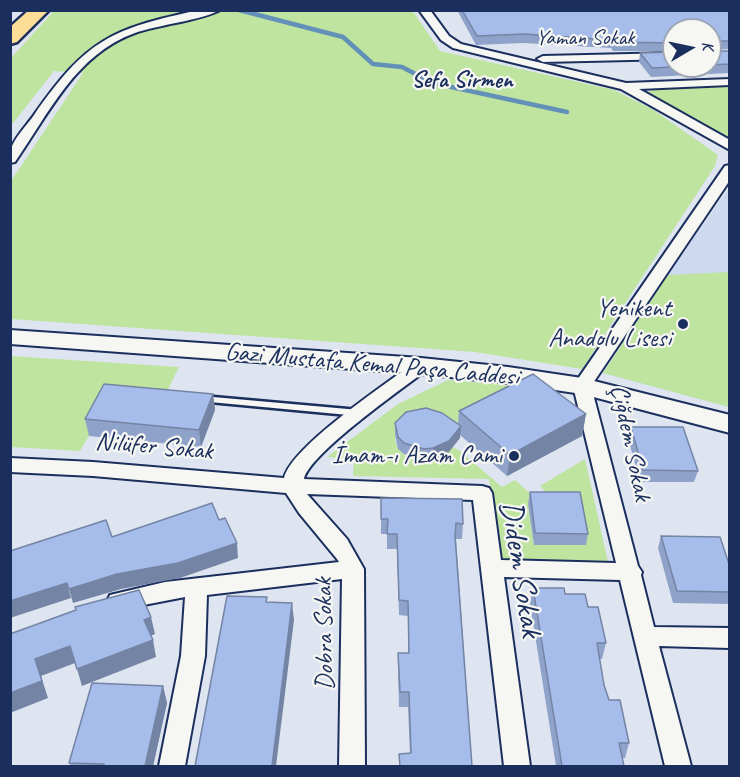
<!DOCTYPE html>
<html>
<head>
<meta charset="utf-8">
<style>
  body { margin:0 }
  #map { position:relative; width:740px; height:777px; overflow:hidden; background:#dee5f0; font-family:Caveat,sans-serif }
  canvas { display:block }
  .frame { position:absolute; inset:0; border:12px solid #1b2f5e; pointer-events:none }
  .north { position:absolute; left:662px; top:18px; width:60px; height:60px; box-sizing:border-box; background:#f6f6f2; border:2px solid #9ea6b7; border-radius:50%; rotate:81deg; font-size:16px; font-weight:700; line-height:24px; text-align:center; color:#1b2f5e }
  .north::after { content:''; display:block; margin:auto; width:21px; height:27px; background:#1b2f5e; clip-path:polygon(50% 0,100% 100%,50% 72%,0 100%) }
</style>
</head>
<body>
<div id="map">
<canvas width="740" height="777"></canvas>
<div class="frame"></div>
<div class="north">K</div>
</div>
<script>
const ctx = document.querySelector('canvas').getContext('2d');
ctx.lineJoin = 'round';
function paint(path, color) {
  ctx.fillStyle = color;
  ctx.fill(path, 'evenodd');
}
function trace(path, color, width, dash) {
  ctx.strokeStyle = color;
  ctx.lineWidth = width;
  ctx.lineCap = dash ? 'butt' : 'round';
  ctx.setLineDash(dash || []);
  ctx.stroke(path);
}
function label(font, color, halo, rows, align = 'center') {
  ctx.font = font + ' Caveat,sans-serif';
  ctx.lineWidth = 4.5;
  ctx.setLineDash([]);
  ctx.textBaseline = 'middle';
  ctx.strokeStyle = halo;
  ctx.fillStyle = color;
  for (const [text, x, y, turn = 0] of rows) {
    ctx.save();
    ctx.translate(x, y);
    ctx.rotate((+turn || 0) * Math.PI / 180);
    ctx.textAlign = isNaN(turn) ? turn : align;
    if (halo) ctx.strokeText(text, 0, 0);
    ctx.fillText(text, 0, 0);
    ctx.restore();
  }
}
const built = new Path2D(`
  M729 188V407L603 373 668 275Z`);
const green = new Path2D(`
  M412 10 440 51 614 90 652 109 718 155 715 166 582 369 475 352 11 319V181L83 73 54 71 11 126V58L54 11Z
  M726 86 729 88V141L647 92 658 89Z
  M729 272V407L603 373 668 275Z
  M10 356 179 367 160 405 89 436 80 451 11 447Z
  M448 380 527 387 448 429 395 435C394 465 437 466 452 447L459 450 502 487 515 480 542 504H528L534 545 559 504 540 486 585 459 608 562 502 561 489 479 353 476 354 459 327 457 398 404Z`);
const stream = new Path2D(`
  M239 10 343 37 373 64 402 67 433 83 567 112`);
const lane = new Path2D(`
  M202 396 359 410 364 413 359 416 199 401 197 399 199 397Z`);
const street = new Path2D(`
  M199 10H220C203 20 157 25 135 33 76 54 49 113 15 162L10 163C10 159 9 153 11 149 14 138 27 125 34 115 87 39 111 29 199 10Z
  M419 10H430L449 36 461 44 626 83 730 79V85L639 89 730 140V150L621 89 453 48 441 40Z
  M674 53V59L543 62 537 59 543 56Z
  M730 165V180L591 386 638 566 642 572 641 575 654 627 730 628V648L659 646 691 766H665L620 580 504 577 530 766H504L473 500 307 494 347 539 364 569 365 766H339L342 579 207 595 205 656 185 766H159L181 656 185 597 118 610 110 607 107 601 110 595 165 582 339 562 337 559 299 513 286 493 93 476 10 472V458L93 462 284 478C292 446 386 384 415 362H427L430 366 427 370C403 388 309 454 304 479L482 486 489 488 492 493 501 560 616 563 573 386 725 166Z`);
const secondary = new Path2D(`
  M10 330 421 358 508 367 582 378 730 415V433L582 394 508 383 421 374 10 344Z`);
const highway = new Path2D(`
  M29 10H49L17 42 10 44V27Z`);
const wall = new Path2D(`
  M457 10H729V49L710 50 712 51H729V73L651 77 639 62 640 53 674 66H710V30H674V51H613L611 48 523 43 476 45Z
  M213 394 215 410 201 447 89 436 85 419Z
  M459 411 586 414 582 436 507 476 460 435V438L448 453 433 460H423L404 454 398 449 395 435V423L458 424Z
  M631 427 698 471 694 482H640L628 438Z
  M530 492 588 534 586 545H534L528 504Z
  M381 498 463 524 462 539H456L472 766H399V754H410L408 707H399L398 668V653H408V616L399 615 397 549H387V534H381Z
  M661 536 729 564V604L673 603 658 548Z
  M533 588 565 594 588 607 606 643 602 659H599L604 685 609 700 629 743 625 758H622L624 766H556L530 604Z
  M163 686 167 703 153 766H71L69 763Z`);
const shadedWall = new Path2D(`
  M213 394 215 410 201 447 199 430Z
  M586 414 582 436 507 476 510 455Z
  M461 426 460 438 448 453 433 460V448Z
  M237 543 238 558 180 578 121 589 73 603 69 589 117 574Z
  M67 583 71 598 10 618V601Z
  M292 603 294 620 276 766H272Z
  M151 617 155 634 148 637 144 620Z
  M153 640 156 657 82 686 77 669Z
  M70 646 75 663 41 676 48 698 10 713V693L35 659Z
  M163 686 167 703 153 766H145Z`);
const building = new Path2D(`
  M462 10H729V41H712L710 48V30H674V43L614 42 612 40 524 34 477 36Z
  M710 50 712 51H729V64L710 65Z
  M674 52V66H693L652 68 640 53Z
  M533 374 586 414 510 455 459 411Z
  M104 384 213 394 199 430 85 419Z
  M426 408 442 413 461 426 449 441 433 448 424 449 404 443 398 437 395 423 406 412Z
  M631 427H683L698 471 643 470Z
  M530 492H580L588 534 535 533Z
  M381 498 462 499 463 524 456 523 455 536 472 766H400L399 754 411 753 409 692H400L398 653H409L408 601 399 600 397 534H387L388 519H381Z
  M212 503 219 520 225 518 237 543 178 563 117 574 69 589 67 583 10 601V551L106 520 112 537Z
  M661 536 720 537 729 564V592L677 591Z
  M533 588H564L565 594H585L588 607H598L606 643H597L604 685 609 700H620L629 743H619L624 766H562Z
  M139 590 151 617 144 620 153 640 77 669 70 646 35 659 42 681 10 693V634L76 610 75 607Z
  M227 596 267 597 266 602 292 603 272 766H195Z
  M92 683 163 686 145 766H103L104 764 69 763Z`);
const markers = [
  [683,324,6,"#1b2f5e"],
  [514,456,6,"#1b2f5e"]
];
const farStreetnames = [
  ["Yaman Sokak",585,38]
];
const farQuarternames = [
  ["Sefa Sirmen",462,81]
];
const poiNames = [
  ["Yenikent",671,309],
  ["Anadolu Lisesi",671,339],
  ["İmam-ı Azam Cami",502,456]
];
const streetNames = [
  ["Gazi Mustafa Kemal Paşa Caddesi",372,365,5],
  ["Çiğdem Sokak",630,443,78],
  ["Nilüfer Sokak",154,447,5],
  ["Dobra Sokak",325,634,-91]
];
const nearStreetnames = [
  ["Didem Sokak",520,569,81]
];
paint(built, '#cdd9ee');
paint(green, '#bee49f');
trace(stream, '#6390b8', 4.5);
trace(lane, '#1b2f5e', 5);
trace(street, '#1b2f5e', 4);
trace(secondary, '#1b2f5e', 4);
trace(highway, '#1b2f5e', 5);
paint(lane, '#f6f6f2');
paint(street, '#f6f6f2');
paint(secondary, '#f6f6f2');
paint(highway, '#fcde96');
paint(wall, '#8fa2c9');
paint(shadedWall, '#7484a4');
paint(building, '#a6bcea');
trace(building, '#7484a4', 1.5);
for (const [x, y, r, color] of markers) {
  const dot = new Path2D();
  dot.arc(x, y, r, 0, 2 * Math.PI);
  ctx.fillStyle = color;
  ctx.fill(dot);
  trace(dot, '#f6f6f2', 2);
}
label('22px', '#1b2f5e', '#f6f6f2', farStreetnames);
label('bold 24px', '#1b2f5e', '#f6f6f2', farQuarternames);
label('26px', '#1b2f5e', '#f6f6f2', poiNames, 'right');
label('26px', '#1b2f5e', '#f6f6f2', streetNames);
label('32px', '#1b2f5e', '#f6f6f2', nearStreetnames);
</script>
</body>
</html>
